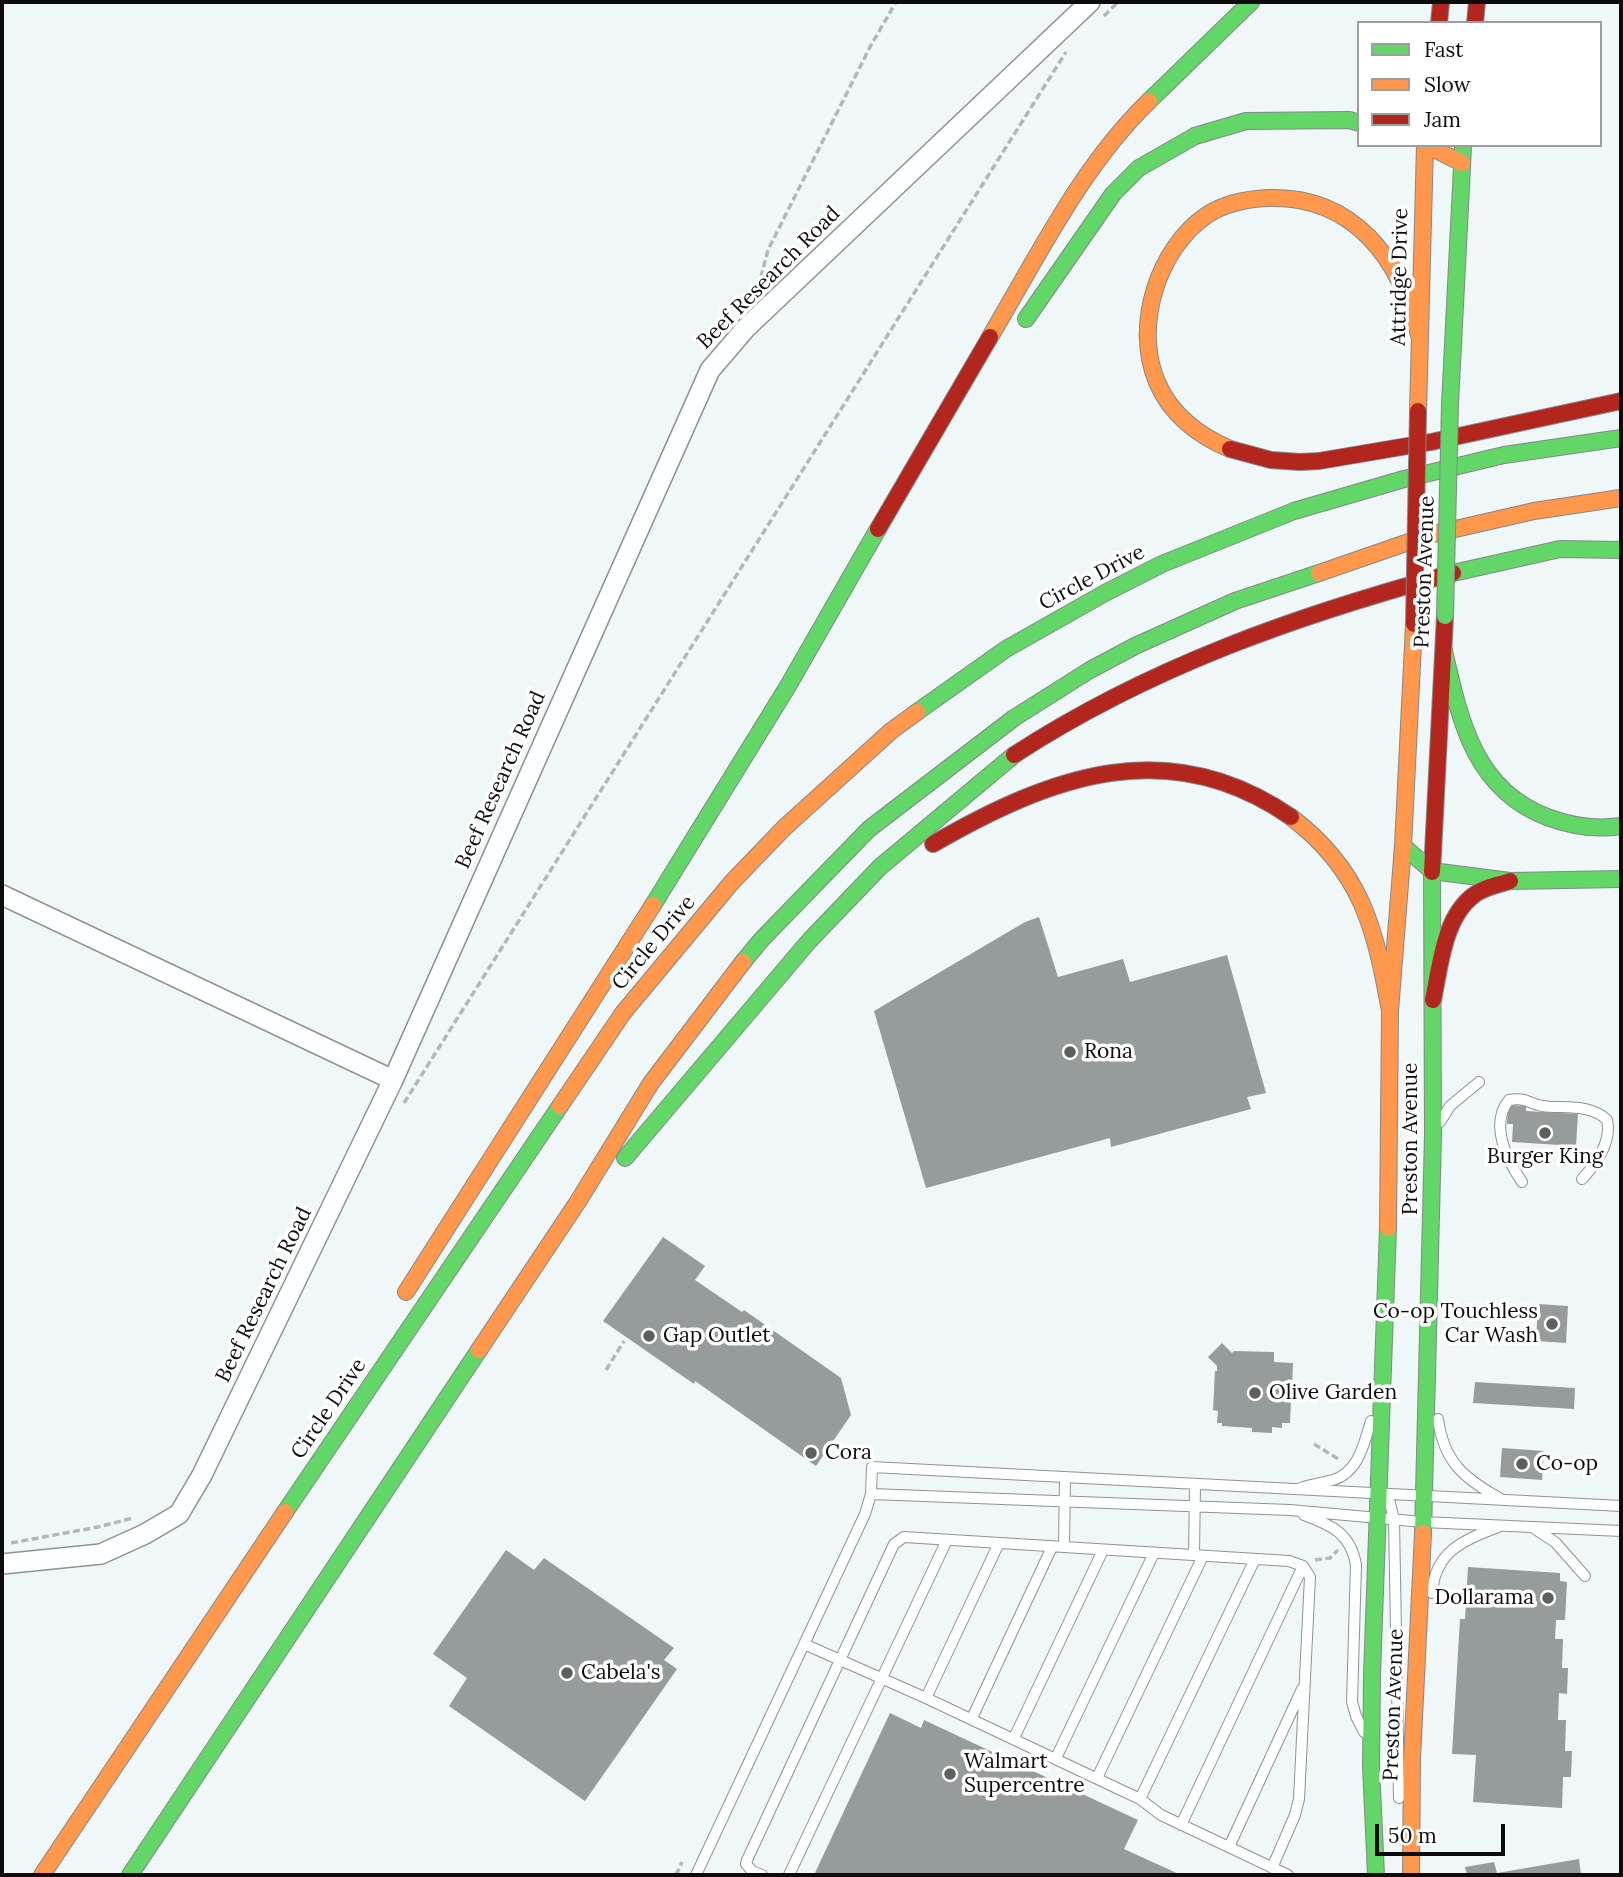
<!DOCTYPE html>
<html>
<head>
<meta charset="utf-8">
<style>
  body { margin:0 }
  #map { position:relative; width:1623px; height:1877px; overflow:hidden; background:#f0f7f9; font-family:Lora,serif }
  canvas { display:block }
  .frame { position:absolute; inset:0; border:4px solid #0c0c0c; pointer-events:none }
  .legend { position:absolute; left:1357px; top:21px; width:245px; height:126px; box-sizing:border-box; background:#fff; border:2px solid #9e9e9e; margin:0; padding:9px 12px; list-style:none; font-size:21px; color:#0c0c0c }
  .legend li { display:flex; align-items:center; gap:14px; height:35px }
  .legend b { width:35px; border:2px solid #9e9e9e }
  .scale { position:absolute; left:1375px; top:1824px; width:130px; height:32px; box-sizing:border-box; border:4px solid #0c0c0c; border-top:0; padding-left:9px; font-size:21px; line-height:24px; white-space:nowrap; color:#0c0c0c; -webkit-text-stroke:5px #fff; paint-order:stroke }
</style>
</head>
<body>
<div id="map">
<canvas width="1623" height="1877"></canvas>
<div class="frame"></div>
<ul class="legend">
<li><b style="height:9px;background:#63d668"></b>Fast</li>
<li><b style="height:9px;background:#ff974d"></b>Slow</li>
<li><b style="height:9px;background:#b3261e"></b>Jam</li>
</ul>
<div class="scale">50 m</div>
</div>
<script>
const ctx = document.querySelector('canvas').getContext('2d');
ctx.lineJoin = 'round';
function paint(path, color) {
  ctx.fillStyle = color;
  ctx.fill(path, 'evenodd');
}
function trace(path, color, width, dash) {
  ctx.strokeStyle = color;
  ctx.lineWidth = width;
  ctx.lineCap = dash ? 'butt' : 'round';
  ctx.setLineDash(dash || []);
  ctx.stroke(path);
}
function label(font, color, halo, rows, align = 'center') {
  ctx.font = font + ' Lora,serif';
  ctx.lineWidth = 7;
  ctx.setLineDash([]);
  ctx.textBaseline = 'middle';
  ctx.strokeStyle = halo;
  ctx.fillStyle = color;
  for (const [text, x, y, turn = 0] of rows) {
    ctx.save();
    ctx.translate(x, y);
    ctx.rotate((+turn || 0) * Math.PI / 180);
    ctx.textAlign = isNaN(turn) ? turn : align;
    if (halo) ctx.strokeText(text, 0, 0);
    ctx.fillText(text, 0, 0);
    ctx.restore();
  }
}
const building = new Path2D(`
  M1039 917 1058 977 1123 959 1130 982 1227 955 1266 1093 1247 1097 1251 1109 1111 1147 1110 1138 926 1188 874 1011 1025 922Z
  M1508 1105 1526 1106V1111L1578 1114 1576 1146 1512 1142 1513 1124H1507Z
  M663 1237 705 1266 695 1280 742 1312 744 1310 841 1378 851 1415 816 1466 695 1381 694 1384 603 1321Z
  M1538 1304 1568 1306 1566 1343 1536 1341Z
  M1222 1343 1232 1353 1234 1351 1274 1352V1362L1293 1363 1292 1387H1296V1399L1291 1400 1290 1423H1282V1428L1272 1427V1433L1252 1432V1428L1222 1426V1423H1217L1218 1411 1213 1410 1215 1371H1217V1366L1208 1357Z
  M1475 1382 1575 1388 1574 1409 1473 1403Z
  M1502 1448 1544 1451 1542 1480 1500 1477Z
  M506 1550 534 1570 544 1558 674 1648 664 1660 677 1669 585 1801 449 1706 467 1678 433 1654Z
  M1468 1567 1560 1573V1581L1567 1582 1565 1620H1556L1555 1639H1563L1562 1668H1568L1567 1694 1559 1693 1558 1720H1566L1565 1751H1572L1571 1777H1563L1562 1808 1473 1802 1476 1755 1452 1754 1460 1619H1465Z
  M890 1713 921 1728 924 1720 1138 1820 1124 1849 1181 1875H814Z
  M1579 1859 1581 1875H1467L1465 1867 1494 1862 1497 1873Z`);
const path = new Path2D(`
  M1104 16 1118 2
  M767 286 761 277 768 250 870 47 896 2
  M404 1103 1066 52
  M606 1370 624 1341
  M1314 1444 1340 1460
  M11 1543 98 1527 133 1518
  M1315 1560 1330 1558 1338 1550
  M676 1875 682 1862`);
const lane = new Path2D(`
  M1440 1122 1450 1106 1479 1082
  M1522 1182C1507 1160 1489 1124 1509 1100 1525 1097 1528 1103 1542 1106 1563 1109 1590 1103 1607 1120 1612 1142 1596 1164 1582 1179
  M1438 1419C1444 1463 1465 1479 1501 1499
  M1301 1488C1311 1484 1322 1483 1333 1480 1359 1472 1364 1443 1371 1421
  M871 1494 1290 1510 1423 1522 1532 1527 1555 1542 1585 1576
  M1383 1498 1390 1503 1394 1520 1399 1798
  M1304 1515C1332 1525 1351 1534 1356 1565L1352 1702 1356 1716 1364 1732
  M1533 1527 1621 1531
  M999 1543 926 1698 1140 1799 1161 1815 1288 1875
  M1064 1547 1065 1478
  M1194 1555 1195 1485
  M1432 1593C1435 1551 1464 1540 1498 1527
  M804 1644 926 1698
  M972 1718 1052 1547
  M1014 1738 1103 1550
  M1056 1758 1154 1553
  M1097 1778 1203 1556
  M1140 1799 1255 1559
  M1181 1825 1303 1566
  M1229 1847 1302 1689
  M696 1875 865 1514 871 1494 872 1467 1621 1506
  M762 1875 752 1871 746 1864 747 1860 894 1544 904 1537 1289 1561 1303 1566 1310 1577 1299 1799 1295 1815 1272 1868
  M789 1875 947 1540`);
const street = new Path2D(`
  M2 895 393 1080
  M2 1564 101 1554 145 1534 179 1514 202 1475 393 1080 710 370 746 328 1090 2`);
const fast = new Path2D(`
  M1149 101 1251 2
  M1026 319 1113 194 1139 168 1195 136 1246 121 1350 120 1359 123
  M1450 404 1463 147
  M1453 573 1560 549 1621 550
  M1444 651C1460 720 1474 789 1547 817 1571 826 1595 830 1621 826
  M917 712 1006 649 1105 593 1162 564 1294 511 1404 479 1504 455 1621 438
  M1403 846 1432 871 1510 881 1621 879
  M653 905 788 686 878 529
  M743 962 762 939 869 829 1014 718 1090 670 1135 646 1235 601 1319 573
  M625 1158 809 941 880 867 1014 755
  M285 1512 560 1106
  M1423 1533 1433 1135 1432 872
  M130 1875 479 1350
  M1376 1875 1371 1766 1372 1675 1388 1228`);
const slow = new Path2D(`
  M1426 145 1462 163
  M990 337C1038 256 1081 167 1149 101
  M1418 411 1425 145
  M1230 449C1199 436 1170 414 1157 382 1133 326 1158 248 1207 215 1225 203 1247 199 1268 198 1354 195 1400 259 1419 335
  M1319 573 1429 535 1534 511 1621 498
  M1291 817C1362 871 1375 928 1390 1011
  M560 1106 623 1013 732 882 784 828 891 731 917 712
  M1388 1228 1390 1011 1403 846 1414 624
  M406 1292 653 905
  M479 1350 579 1200 651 1083 743 962
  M42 1875 285 1512
  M1411 1875 1412 1759 1423 1533`);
const jam = new Path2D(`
  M1439 23 1441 2
  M1475 23 1477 2
  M1230 449 1271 460 1300 462 1319 461 1431 442 1621 401
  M878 529 990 337
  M1014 755C1149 667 1298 615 1453 573
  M933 844C1051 776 1168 732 1291 817
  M1432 872 1445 616
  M1433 1000C1440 966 1444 917 1474 895 1484 887 1498 885 1510 881`);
const fastBridge = new Path2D(`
  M1445 616 1450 404`);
const jamBridge = new Path2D(`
  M1414 624 1418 411`);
const markers = [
  [1070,1052,7,"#5c5e5f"],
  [1545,1133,7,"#5c5e5f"],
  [1552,1324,7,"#5c5e5f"],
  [649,1336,7,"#5c5e5f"],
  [1255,1393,7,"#5c5e5f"],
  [811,1453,7,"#5c5e5f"],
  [1522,1464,7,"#5c5e5f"],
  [1548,1598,7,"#5c5e5f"],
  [567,1673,7,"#5c5e5f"],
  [950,1774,7,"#5c5e5f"]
];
const streetNames = [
  ["Attridge Drive",1400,277,-89],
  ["Beef Research Road",769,278,-45],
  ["Preston Avenue",1425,572,-88],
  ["Circle Drive",1092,578,-28],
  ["Beef Research Road",501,780,-66],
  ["Circle Drive",654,943,-50],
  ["Preston Avenue",1411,1139,-90],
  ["Beef Research Road",264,1295,-64],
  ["Circle Drive",329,1409,-56],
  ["Preston Avenue",1394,1705,-88]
];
const poiNames = [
  ["Rona",1084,1052],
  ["Burger King",1545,1157,"center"],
  ["Co-op Touchless",1538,1312,"right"],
  ["Car Wash",1538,1336,"right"],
  ["Gap Outlet",663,1336],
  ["Olive Garden",1269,1393],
  ["Cora",825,1453],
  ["Co-op",1536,1464],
  ["Dollarama",1534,1598,"right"],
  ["Cabela's",581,1673],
  ["Walmart",964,1762],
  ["Supercentre",964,1786]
];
paint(building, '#969b9c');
trace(lane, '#8f9293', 12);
trace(street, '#8f9293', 22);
trace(fast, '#858889', 18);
trace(slow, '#858889', 18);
trace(jam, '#858889', 18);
trace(path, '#b5b6b7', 3.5, [7, 3.5]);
trace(lane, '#fdfefe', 10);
trace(street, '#fdfefe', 19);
trace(fast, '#63d668', 16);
trace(slow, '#ff974d', 16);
trace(jam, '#b3261e', 16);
trace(fastBridge, '#858889', 18, []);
trace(jamBridge, '#858889', 18, []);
trace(fastBridge, '#63d668', 16);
trace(jamBridge, '#b3261e', 16);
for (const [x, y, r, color] of markers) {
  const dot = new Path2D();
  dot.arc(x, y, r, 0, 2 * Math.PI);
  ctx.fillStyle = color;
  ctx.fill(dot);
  trace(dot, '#fff', 2.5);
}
label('21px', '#0c0c0c', '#fff', streetNames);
label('21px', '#0c0c0c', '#fff', poiNames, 'left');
</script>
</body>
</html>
